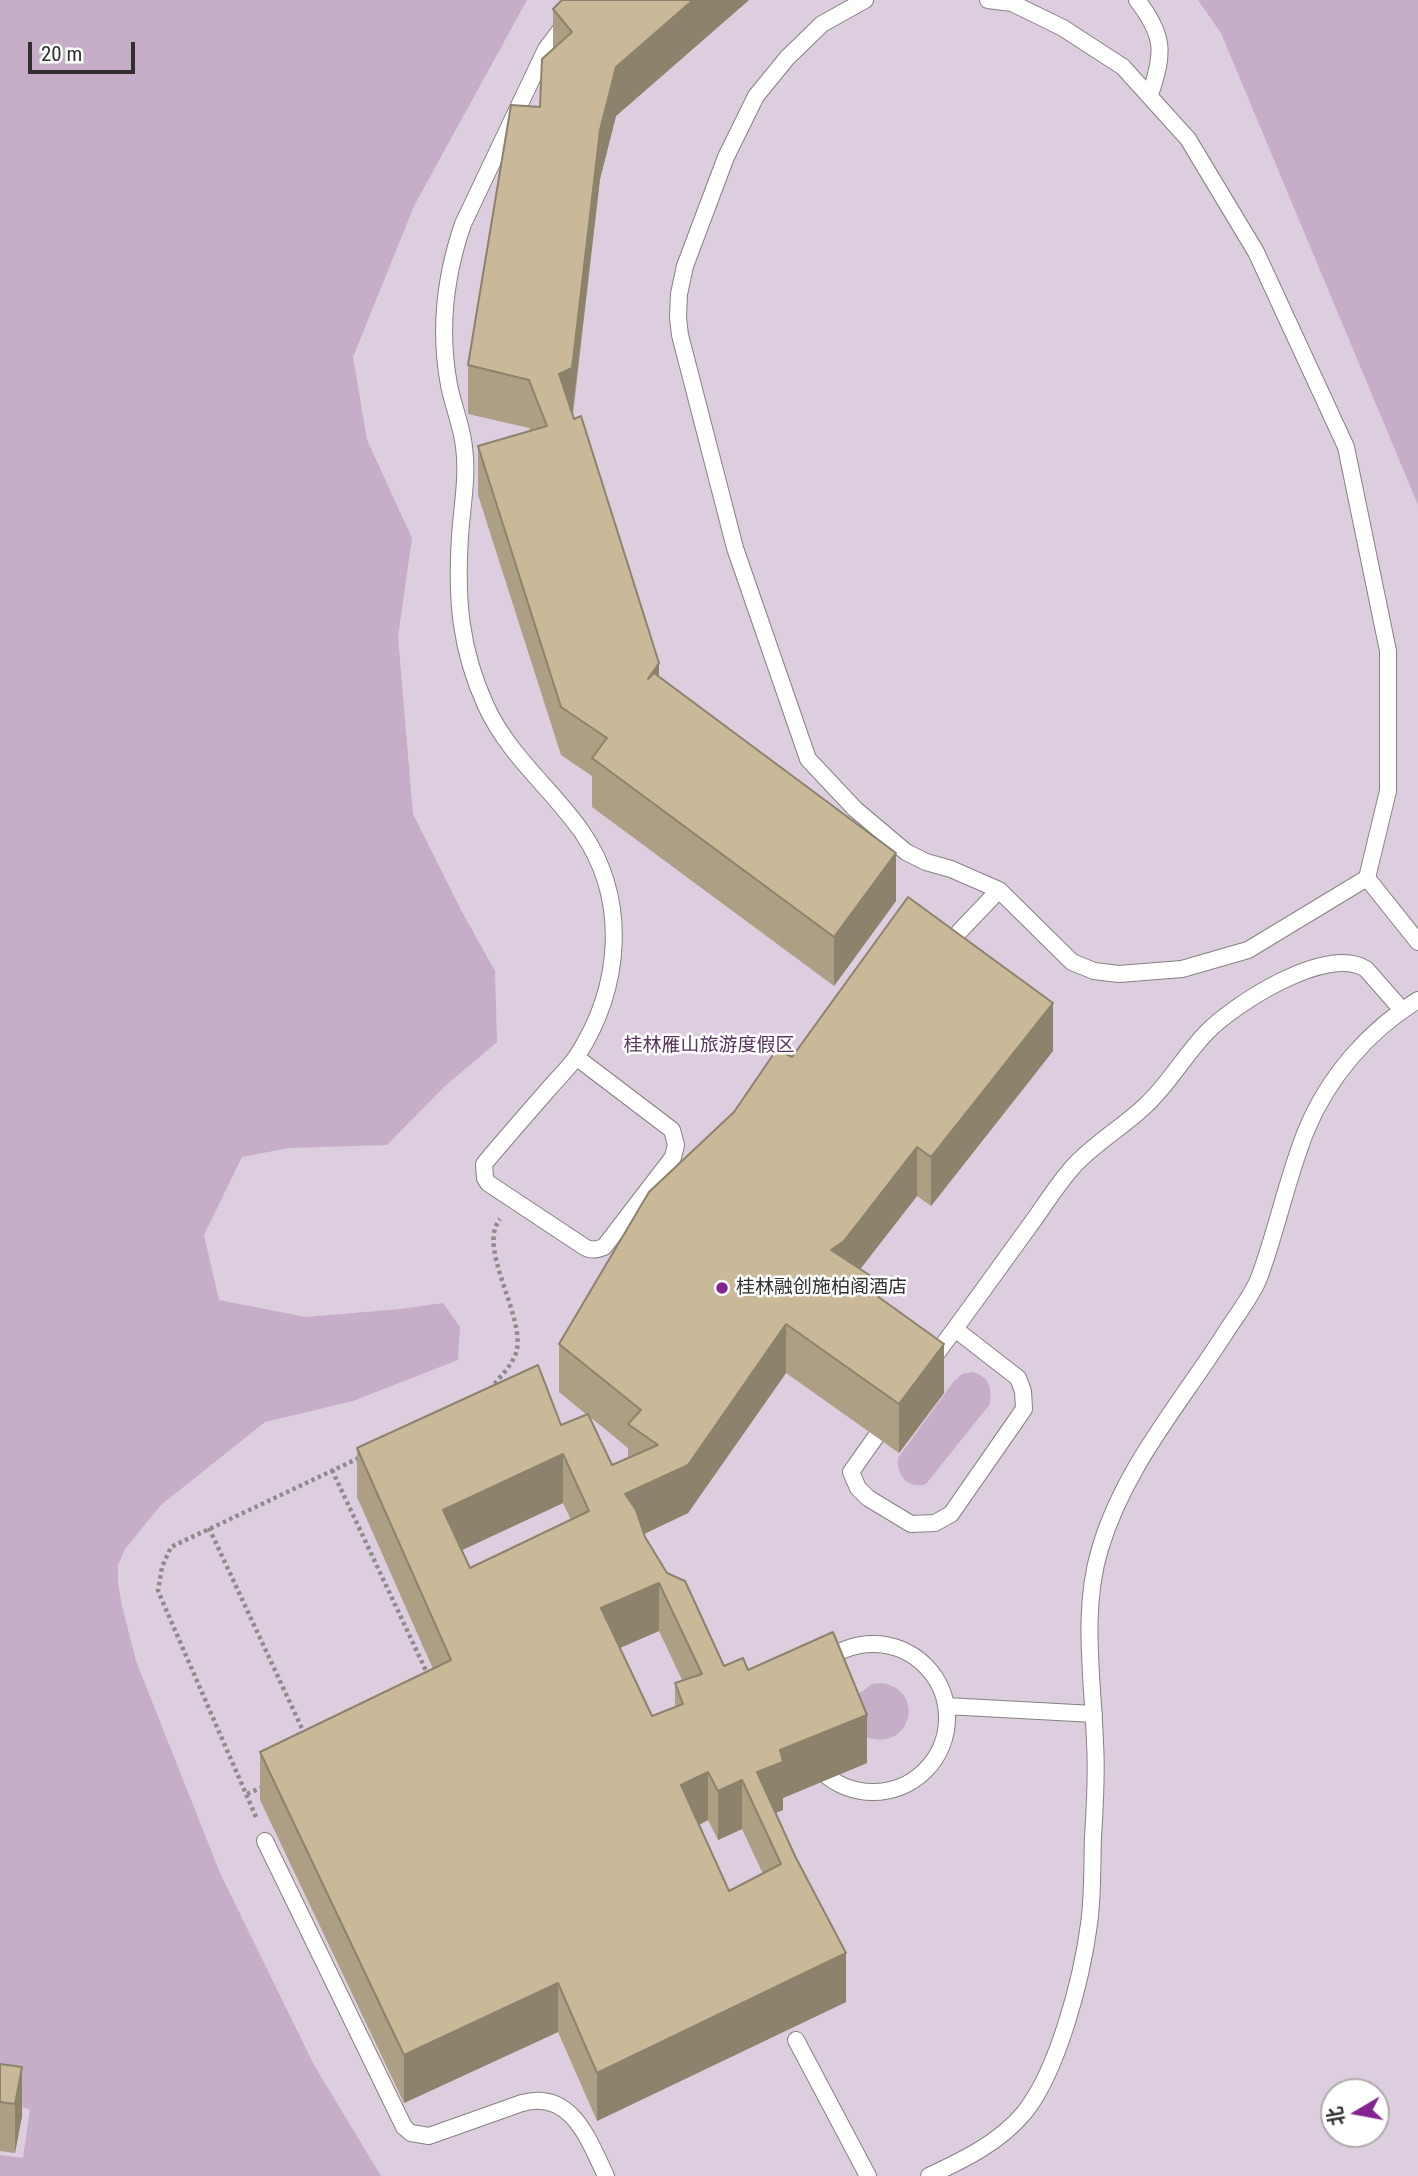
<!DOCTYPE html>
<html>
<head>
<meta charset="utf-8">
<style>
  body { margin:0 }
  #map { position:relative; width:1418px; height:2176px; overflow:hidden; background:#fbf8f2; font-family:"Roboto Condensed","Noto Sans SC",sans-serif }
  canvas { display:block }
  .north { position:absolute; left:1320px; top:2078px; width:70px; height:70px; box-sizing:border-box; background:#fff; border:2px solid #adacab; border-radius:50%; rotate:260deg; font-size:19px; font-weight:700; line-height:28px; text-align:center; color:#31302e }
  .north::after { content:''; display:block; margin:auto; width:24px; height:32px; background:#83248f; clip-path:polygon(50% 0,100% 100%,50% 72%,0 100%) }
  .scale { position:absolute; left:28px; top:42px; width:107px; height:32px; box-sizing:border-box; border:4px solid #31302e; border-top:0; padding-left:9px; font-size:21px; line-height:24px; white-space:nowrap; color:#31302e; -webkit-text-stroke:5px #fff; paint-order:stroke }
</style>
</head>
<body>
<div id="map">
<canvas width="1418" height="2176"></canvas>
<div class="north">北</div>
<div class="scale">20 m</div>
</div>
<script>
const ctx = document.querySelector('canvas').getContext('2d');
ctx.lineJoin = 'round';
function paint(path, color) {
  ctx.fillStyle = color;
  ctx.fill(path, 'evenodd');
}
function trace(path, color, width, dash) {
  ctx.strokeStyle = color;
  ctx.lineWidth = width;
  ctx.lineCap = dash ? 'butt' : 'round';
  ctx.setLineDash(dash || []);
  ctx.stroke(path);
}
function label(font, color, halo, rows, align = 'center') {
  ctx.font = font + ' "Roboto Condensed","Noto Sans SC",sans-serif';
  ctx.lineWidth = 5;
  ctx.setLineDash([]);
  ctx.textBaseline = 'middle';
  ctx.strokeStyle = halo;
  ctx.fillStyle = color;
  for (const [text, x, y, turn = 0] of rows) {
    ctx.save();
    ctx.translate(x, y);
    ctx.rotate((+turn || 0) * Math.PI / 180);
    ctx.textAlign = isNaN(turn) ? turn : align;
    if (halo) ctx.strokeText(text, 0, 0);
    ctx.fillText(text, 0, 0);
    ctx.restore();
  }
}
const green = new Path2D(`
  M0 0H1418V2176H0ZM1334 2092H1376V2134H1334Z`);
const water = new Path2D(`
  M0 0H527L414 206 353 357 367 440 412 538 398 637 413 814 461 910 495 971 497 1042 445 1086 387 1145 289 1148 242 1157 204 1235 219 1300 306 1317 401 1309 443 1303 460 1327 458 1360 353 1401 265 1422 161 1505 125 1549 118 1565V1583L122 1606 136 1661 220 1873 314 2065 381 2176H0V2155L23 2158 30 2109 0 2103Z
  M1198 0H1418V505L1221 33Z
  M972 1372C989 1376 992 1387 990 1404L926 1484C908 1490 896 1475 898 1458L954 1381 962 1374Z
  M882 1683C927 1691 911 1753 866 1737L857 1695 872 1684Z`);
const path = new Path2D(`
  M490 1389C499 1378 511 1367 516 1353 527 1318 476 1248 500 1219
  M332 1470 428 1675
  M209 1528 305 1735
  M247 1794 265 1786
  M256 1817 158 1591 162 1567 171 1547 363 1456`);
const lane = new Path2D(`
  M865 0 822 24 787 58 756 96 726 157 685 266 679 294 678 318 680 335 735 548 808 759 855 809 906 852 926 862 951 869 999 890 1072 962 1094 971 1119 974 1182 969 1248 950 1367 878 1388 791V651L1346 447 1256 252 1188 139 1123 67 1063 28 1012 3 988 0
  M1137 0C1165 36 1164 53 1150 95
  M1367 878 1418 942
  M959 932 999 890
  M576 1057 672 1130 676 1145 673 1157 604 1247C596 1250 590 1251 583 1246L488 1183 485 1178 484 1164C504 1140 525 1116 546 1092 556 1080 568 1069 577 1056 621 988 629 901 582 832 552 789 509 756 486 706 460 649 456 599 460 536 462 507 468 476 464 447 462 426 453 406 449 385 439 331 445 276 463 224L546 49 583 0
  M931 1361C964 1317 996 1272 1028 1228 1043 1208 1056 1186 1072 1168 1092 1145 1123 1127 1145 1106 1169 1084 1184 1056 1206 1033 1234 1004 1327 944 1366 969L1402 1010
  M887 1421 851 1472 858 1488 868 1498 911 1524 935 1523 951 1514 1024 1409 1023 1391 1018 1378 955 1329
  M799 1718a74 74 0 1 1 148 0a74 74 0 1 1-148 0Z
  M946 1706 1094 1714
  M265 1841 404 2127 411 2133 429 2136 522 2103C572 2089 589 2141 606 2176
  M796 2040 868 2176
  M929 2176C963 2160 999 2143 1024 2113 1058 2071 1082 1978 1089 1924 1093 1896 1092 1866 1093 1837 1095 1806 1097 1774 1095 1743 1093 1680 1081 1611 1100 1549 1124 1468 1179 1405 1224 1335 1235 1317 1251 1298 1259 1278 1277 1230 1287 1178 1306 1131 1328 1077 1369 1030 1418 1000`);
const wall = new Path2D(`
  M562 0H749L616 116 600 179 573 415 659 677 896 901 834 986 592 807V776L561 755 478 495V446L530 431 529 428 468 414V365L540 107 553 49V9Z
  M1053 1051 931 1206 917 1196 860 1269 877 1296 944 1393 899 1453 786 1373 688 1513 644 1534 645 1537 724 1666 748 1670 867 1763 783 1798V1810L776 1813 846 2002 597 2121 558 2032 404 2103 260 1800V1752L433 1669 357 1497V1448L561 1425 587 1415 559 1392V1344L792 1057ZM590 1417 628 1448V1458L612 1465ZM563 1503 571 1520 470 1568 462 1550ZM659 1631 682 1680 675 1683V1707L652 1716 620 1648ZM708 1820 718 1840 742 1829 763 1874 729 1891 699 1825Z
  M0 2064 22 2116 15 2153 0 2151Z`);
const shadedWall = new Path2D(`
  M693 0H749L616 116 600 179 572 416 559 374 600 130 616 67Z
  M659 663V712L648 679Z
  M896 853V901L834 986V937Z
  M1053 1003V1051L931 1206V1157Z
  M917 1147V1196L844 1290 831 1250Z
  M877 1280V1329L873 1293Z
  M786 1324V1373L688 1513 625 1543V1494Z
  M944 1344V1393L899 1453V1404Z
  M563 1454V1503L443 1559V1510Z
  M659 1583V1631L601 1656V1608Z
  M867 1715V1763L783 1798V1810L760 1819 757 1772 780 1750Z
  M708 1772V1820L681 1834V1785Z
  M742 1780V1829L718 1840V1791Z
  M846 1953V2002L597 2121V2073Z
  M558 1983V2032L404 2103V2055Z
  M22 2067V2116L15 2153V2104Z`);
const building = new Path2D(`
  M562 0H693L616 67 600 130 572 368 559 374 574 419 581 416 659 663 648 679 654 673 896 853 834 937 592 758 607 738 561 707 478 446 547 426 529 380 468 365 511 105 540 107 542 59 572 32 553 9Z
  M908 897 1053 1003 931 1157 917 1147 844 1241 831 1250 877 1280 873 1293 944 1344 899 1404 786 1324 688 1465 625 1494 636 1510 645 1537 667 1573 685 1581 724 1666 743 1658 748 1670 833 1632 867 1715 780 1750 783 1762 757 1772 795 1856 846 1953 597 2073 558 1983 404 2055 260 1752 451 1660 357 1448 538 1365 561 1425 588 1414 612 1465 658 1445 628 1424 641 1410 559 1344 649 1192 734 1112 777 1049 792 1057ZM563 1454 589 1511 470 1568 443 1510ZM659 1583 702 1674 675 1683 683 1704 652 1716 601 1608ZM708 1772 718 1791 742 1780 781 1864 729 1891 681 1785Z
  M0 2064 22 2067 15 2104 0 2102Z`);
const markers = [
  [722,1288,7,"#83248f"]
];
const parkNames = [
  ["桂林雁山旅游度假区",709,1046]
];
const poiNames = [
  ["桂林融创施柏阁酒店",736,1288]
];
paint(green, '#ddcedf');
paint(water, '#c6adc8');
trace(lane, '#85837d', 18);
trace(path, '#8e8c88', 4.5, [3.5, 3.5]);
trace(lane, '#fff', 16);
paint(wall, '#ad9f84');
paint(shadedWall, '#8d826b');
paint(building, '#c9b999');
trace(building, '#8d826b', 2);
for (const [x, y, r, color] of markers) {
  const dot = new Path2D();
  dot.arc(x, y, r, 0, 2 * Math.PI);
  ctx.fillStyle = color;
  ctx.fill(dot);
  trace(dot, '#fff', 2.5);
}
label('19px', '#57355b', '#fff', parkNames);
label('19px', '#31302e', '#fff', poiNames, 'left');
</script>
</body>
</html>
